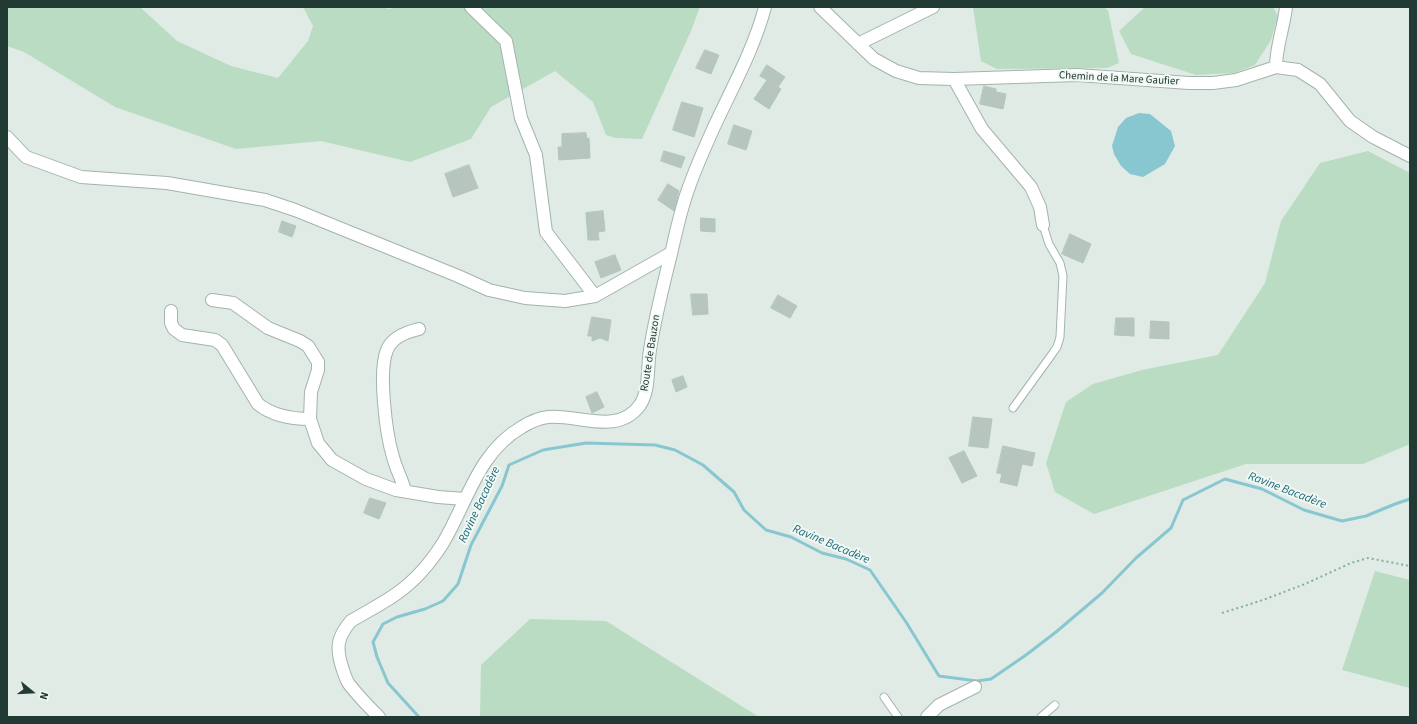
<!DOCTYPE html>
<html>
<head>
<meta charset="utf-8">
<style>
  body { margin:0 }
  #map { position:relative; width:1417px; height:724px; overflow:hidden; background:#e0ebe6; font-family:"Source Sans 3",sans-serif }
  canvas { display:block }
  .frame { position:absolute; inset:0; border:8px solid #213b34; pointer-events:none }
  .north { position:absolute; left:12px; top:672px; width:40px; height:40px; -webkit-text-stroke:3px #f1f8f4; paint-order:stroke; rotate:108deg; font-size:11px; font-weight:700; line-height:16px; text-align:center; color:#213b34 }
  .north::after { content:''; display:block; margin:auto; width:14px; height:18px; background:#213b34; clip-path:polygon(50% 0,100% 100%,50% 72%,0 100%) }
</style>
</head>
<body>
<div id="map">
<canvas width="1417" height="724"></canvas>
<div class="frame"></div>
<div class="north">N</div>
</div>
<script>
const ctx = document.querySelector('canvas').getContext('2d');
ctx.lineJoin = 'round';
function paint(path, color) {
  ctx.fillStyle = color;
  ctx.fill(path, 'evenodd');
}
function trace(path, color, width, dash) {
  ctx.strokeStyle = color;
  ctx.lineWidth = width;
  ctx.lineCap = dash ? 'butt' : 'round';
  ctx.setLineDash(dash || []);
  ctx.stroke(path);
}
function label(font, color, halo, rows, align = 'center') {
  ctx.font = font + ' "Source Sans 3",sans-serif';
  ctx.lineWidth = 4;
  ctx.setLineDash([]);
  ctx.textBaseline = 'middle';
  ctx.strokeStyle = halo;
  ctx.fillStyle = color;
  for (const [text, x, y, turn = 0] of rows) {
    ctx.save();
    ctx.translate(x, y);
    ctx.rotate((+turn || 0) * Math.PI / 180);
    ctx.textAlign = isNaN(turn) ? turn : align;
    if (halo) ctx.strokeText(text, 0, 0);
    ctx.fillText(text, 0, 0);
    ctx.restore();
  }
}
const green = new Path2D(`
  M7 7H140L177 41 231 66 278 78 308 41 313 26 303 7H380L390 9 395 7H700L691 31 642 139 616 138 606 135 593 102 555 71 491 107 471 139 410 162 321 141 236 149 115 107 24 52 7 46Z
  M973 7H1103L1108 10 1119 63 1107 68 997 69 981 61Z
  M1145 7H1273L1278 16 1271 40 1255 65 1234 73 1196 75 1131 54 1119 31Z
  M1368 151 1410 173V444L1363 464H1246L1094 514 1055 492 1046 463 1066 402 1093 384 1142 370 1218 355 1265 283 1281 221 1320 163Z
  M1375 571 1410 580V688L1342 670Z
  M530 619 606 621 759 717H480L481 665Z`);
const water = new Path2D(`
  M1139 113 1150 114 1171 131 1175 146 1165 164 1143 177 1130 174 1121 166 1114 154 1112 146 1118 127 1126 118Z`);
const stream = new Path2D(`
  M419 717 388 683 377 657 373 642 383 624 397 617 425 609 443 601 458 584 471 545 502 486 509 465 543 450 586 443 655 445 675 450 703 465 734 492 744 510 766 530 791 537 822 553 846 559 870 570 906 622 939 676 977 681 991 679 1026 655 1056 632 1102 593 1136 558 1171 528 1183 500 1225 479 1262 489 1304 510 1342 521 1366 516 1395 504 1410 499`);
const building = new Path2D(`
  M705 50 719 55 711 74 696 68Z
  M767 65 785 77 778 87 781 89 769 109 754 99 767 80 760 76Z
  M984 86 996 89V92L1006 94 1003 109 980 104Z
  M682 102 703 108 694 137 673 130Z
  M734 125 752 131 746 150 728 144Z
  M586 133 587 139 589 138 590 158 559 160 558 147H562V134Z
  M664 151 685 157 681 168 661 161Z
  M469 165 478 188 453 197 445 174Z
  M668 184 679 191 674 211 658 200Z
  M603 211 605 231 598 232 599 240H588L586 213Z
  M701 218 715 219V232L701 231Z
  M282 221 296 226 292 237 279 232Z
  M1070 234 1091 244 1083 263 1062 254Z
  M615 255 621 270 601 278 595 262Z
  M691 294H707L708 314 693 315Z
  M778 295 797 306 790 318 771 308Z
  M592 317 611 320 608 341 600 338 592 341V336H588Z
  M1116 318H1134V336L1115 335Z
  M1151 321 1169 322V339L1150 338Z
  M683 376 687 387 676 392 672 380Z
  M597 392 604 407 592 413 586 397Z
  M973 417 992 419 988 448 969 446Z
  M1003 446 1035 453 1032 466 1022 464 1017 486 1000 482 1002 474 997 473Z
  M964 451 977 476 962 483 949 458Z
  M370 498 386 503 379 519 364 513Z`);
const path = new Path2D(`
  M1222 613 1263 600 1305 584 1351 563 1368 558 1410 566`);
const service = new Path2D(`
  M1013 408 1050 357 1057 347 1060 337 1063 276 1060 263 1049 244 1043 225
  M884 697 898 717
  M1041 717 1055 705`);
const minor = new Path2D(`
  M471 7 506 41 521 118 536 155 546 232 595 296
  M820 7 874 59 896 71 919 78 954 79 1077 75 1189 83H1213L1236 80 1276 67 1298 70 1320 84 1350 121 1373 137 1410 156
  M858 44 933 7
  M1276 67C1276 46 1284 27 1286 7
  M954 79 982 129 1031 187 1040 207 1043 225
  M7 137 26 157 81 177 167 183 265 200 295 210 458 276 489 290 525 298 565 301 595 296 671 253
  M212 300 233 303 268 328 300 341 308 346 318 362V370L311 392 310 419 318 443 332 460 366 479 396 490 438 497 465 499
  M171 311V323L174 329 182 335 215 340 222 345 258 404C273 416 291 419 310 419
  M405 491C402 479 396 469 393 457 386 434 378 371 387 350 392 337 406 332 419 329
  M927 717 939 705 975 687`);
const tertiary = new Path2D(`
  M379 717C369 707 358 696 349 684 346 680 344 673 342 667 336 648 337 637 351 621 366 612 382 604 396 594 415 581 431 562 443 543 467 503 478 452 522 427 530 422 539 418 548 417 578 414 618 436 640 405 650 390 647 367 650 350 655 317 663 286 671 254 676 232 681 208 689 187 696 167 705 147 714 127 732 88 754 49 765 7`);
const streetNames = [
  ["Chemin de la Mare Gaufier",1119,79,3],
  ["Route de Bauzon",651,353,-81]
];
const waterNames = [
  ["Ravine Bacadère",1287,491,21],
  ["Ravine Bacadère",480,505,-65],
  ["Ravine Bacadère",831,545,23]
];
paint(green, '#b9dcc2');
paint(water, '#88c6d0');
trace(stream, '#88c6d0', 3);
paint(building, '#b6c6bf');
trace(building, '#b3c5bd', 1);
trace(service, '#a3b3ad', 9);
trace(minor, '#a3b3ad', 14);
trace(tertiary, '#a3b3ad', 14);
trace(path, '#81af9f', 2, [2, 3]);
trace(service, '#fff', 7);
trace(minor, '#fff', 12);
trace(tertiary, '#fff', 12);
label('11px', '#213b34', '#f1f8f4', streetNames);
label('italic 12px', '#1b6977', '#f1f8f4', waterNames);
</script>
</body>
</html>
